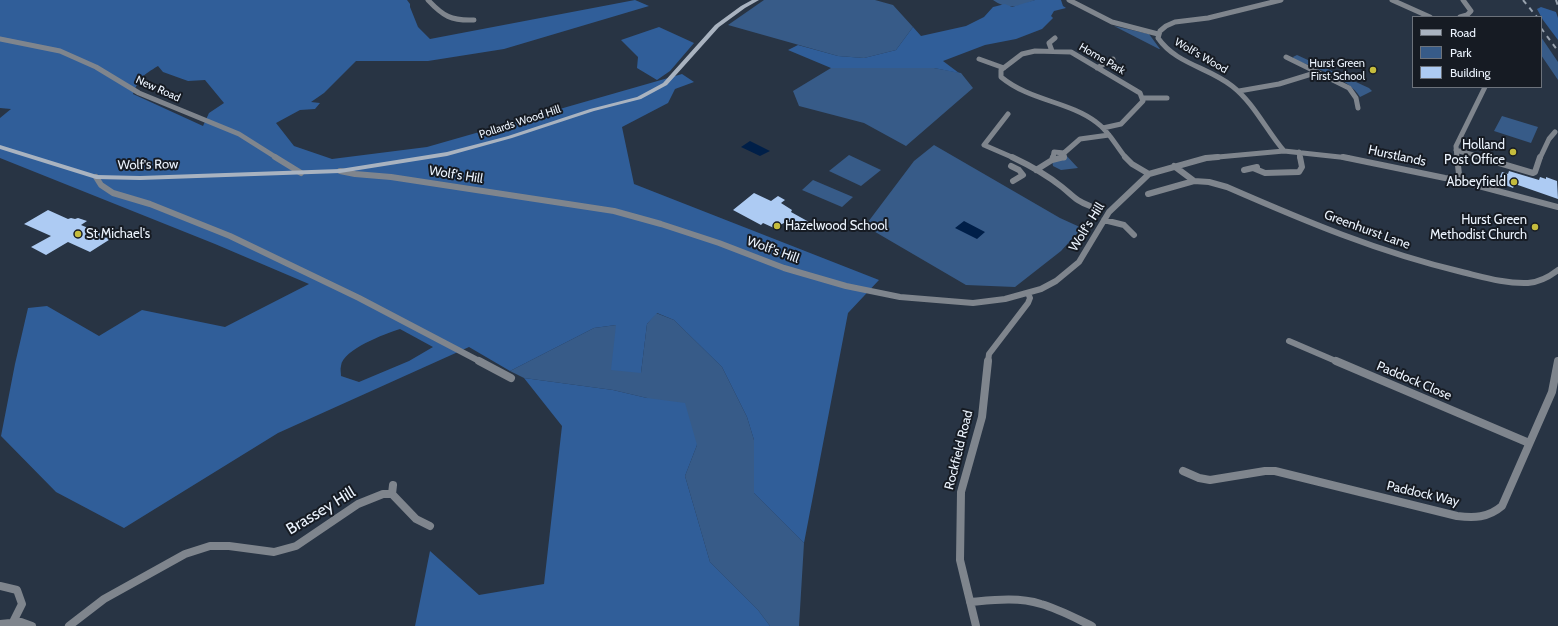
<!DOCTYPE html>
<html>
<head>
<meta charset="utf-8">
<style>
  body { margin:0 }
  #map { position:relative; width:1558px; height:626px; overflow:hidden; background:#283444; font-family:Cabin,sans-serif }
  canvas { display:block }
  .legend { position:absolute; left:1412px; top:16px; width:130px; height:72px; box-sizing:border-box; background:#161b23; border:1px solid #6c727b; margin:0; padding:5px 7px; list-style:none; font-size:12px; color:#ecf4fe }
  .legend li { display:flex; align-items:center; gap:8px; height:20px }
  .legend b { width:20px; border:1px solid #6c727b }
</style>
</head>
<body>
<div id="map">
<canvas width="1558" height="626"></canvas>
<ul class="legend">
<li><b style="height:5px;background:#a9b3c0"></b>Road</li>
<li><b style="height:11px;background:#375b88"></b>Park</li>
<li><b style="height:11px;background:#adcbf3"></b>Building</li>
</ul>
</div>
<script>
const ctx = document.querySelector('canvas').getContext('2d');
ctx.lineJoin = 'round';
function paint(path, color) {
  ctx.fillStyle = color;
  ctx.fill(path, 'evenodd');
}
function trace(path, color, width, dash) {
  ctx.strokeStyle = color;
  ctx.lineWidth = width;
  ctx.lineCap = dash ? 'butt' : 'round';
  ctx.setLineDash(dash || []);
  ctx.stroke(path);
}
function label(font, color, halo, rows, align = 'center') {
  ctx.font = font + ' Cabin,sans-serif';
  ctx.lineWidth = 4;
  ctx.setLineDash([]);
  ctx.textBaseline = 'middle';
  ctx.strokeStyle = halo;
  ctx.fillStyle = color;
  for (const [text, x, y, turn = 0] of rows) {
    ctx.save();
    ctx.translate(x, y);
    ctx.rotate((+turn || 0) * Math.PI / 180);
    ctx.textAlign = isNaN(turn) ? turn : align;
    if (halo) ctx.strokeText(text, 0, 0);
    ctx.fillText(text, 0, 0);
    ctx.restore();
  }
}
const green = new Path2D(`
  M764 0H875L893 5 913 27 896 50 864 58 838 56 728 25Z
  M993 0H1035C1019 7 1007 10 993 0Z
  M1114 26 1149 34 1160 49H1159Z
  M1541 37 1558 62V80L1541 55Z
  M1297 55 1369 88 1372 91 1360 97C1349 78 1314 68 1294 59L1293 57Z
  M831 68H934L961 73 973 88 906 146 864 123 799 106 793 91Z
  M1502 116 1538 127 1531 143 1494 131Z
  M934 145 1060 218 1082 228 1061 251 1015 287 966 285 865 226 914 161Z
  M1064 153 1078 168 1061 170 1053 166 1052 160Z
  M849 155 881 170 861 186 829 171Z
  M813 180 853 197 842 207 802 190Z
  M656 313 674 320 722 367 747 417 754 440V493L804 543 799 626H770L758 610 710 562 685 476 697 445 647 398 613 390 524 378 510 371 594 328 616 325 641 373 647 324Z`);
const forest = new Path2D(`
  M0 0H407L410 4V7L418 27 430 39 635 0 649 6 504 49 428 61H356L324 93 311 102 320 103 315 109 300 110 276 123 294 146 332 159 427 147 682 74 694 82 675 89 668 103 622 127 634 184 879 280 848 313 804 543 754 493V440L747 417 722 367 674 320 657 313 647 324 641 373 611 370 616 325 594 328 510 371 469 347 278 433 124 528 56 492 1 436 15 364 28 308 47 306 99 336 142 310 225 327 309 284 215 244 0 158V118L11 109 0 108ZM158 66 163 72 188 81 205 80 224 103 209 113 203 126 133 94C139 78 143 75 158 66ZM400 329 433 347 409 361 359 382 341 376C341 373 340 369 341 366 343 349 385 334 400 329Z
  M1035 0H1061L1063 6 1066 8 1054 11 1051 16 1053 18 1042 29 1016 39 985 45 943 61 959 73 934 68H831L788 50 798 45 838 56 864 58 896 50 913 27 921 36 966 26 984 17 993 7 1005 4 1012 7Z
  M1541 7 1556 12 1558 18V40L1543 20 1537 9Z
  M659 27 694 43 670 71 657 80 637 68 638 57 621 40Z
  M524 378 613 390 647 398 685 403 697 445 685 476 710 562 758 610 770 626H415L430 551 479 595 544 584 562 426Z`);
const water = new Path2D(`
  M750 141 770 151 760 156 741 147Z
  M964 221 985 232 977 239 955 228Z`);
const building = new Path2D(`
  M1509 171 1539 180 1540 177 1546 179V177L1557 181 1558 199 1515 184 1513 188 1498 182 1502 172 1508 174Z
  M754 193 771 201 778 196 785 200 781 203 792 210 791 212 809 222 799 230 784 223 774 228 763 223 761 225 733 210Z
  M48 210 68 219 71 218 75 219 78 218 87 221 81 225 112 238 90 252 68 242 46 255 31 247 51 236 24 224Z`);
const streetFar2 = new Path2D(`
  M428 0C443 16 451 21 474 20
  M1069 0 1112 22 1158 34
  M1281 0 1208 18 1175 22 1166 26 1160 31 1158 38C1176 64 1208 67 1232 86 1254 103 1266 130 1284 151
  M1392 0 1430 17
  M1460 17 1467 15 1471 11 1463 0
  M0 39 60 51 96 67 139 93 239 134 277 158
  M1052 51 1049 43 1055 38
  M1286 57 1349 88 1356 98 1358 108
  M979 59 1004 68
  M1097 68 1113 59
  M1239 91 1279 84 1318 72
  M1142 98H1167
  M1008 114 984 145 1014 158
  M1103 128 1121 124 1143 101 1140 93 1071 52 1035 51 1022 54 1001 70V77C1030 101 1068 101 1096 122 1109 131 1116 146 1126 158
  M1456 150 1483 158
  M1299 152 1300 158
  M1053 158 1054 152 1064 153
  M1064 158V153L1080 139 1109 135
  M1207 158 1284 151 1349 158
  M1457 158 1456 146 1485 87
  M1540 158 1549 139 1555 132`);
const streetFar1 = new Path2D(`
  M275 157 301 173
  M1012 157C1029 165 1047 175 1062 187 1073 196 1076 201 1090 206
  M1125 157 1132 164 1149 174
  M1343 157 1445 178 1462 179 1475 185 1558 207
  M1457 157 1459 174 1462 179
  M1479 157 1533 173 1535 172 1540 157
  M1052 160 1053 157
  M1011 166 1019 170 1023 175 1013 181
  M1174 166 1194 181 1209 182 1227 187C1305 221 1378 252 1462 272 1483 277 1506 284 1528 283 1540 282 1549 277 1558 270
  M1253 168 1265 173 1299 172 1302 167 1300 157
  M1036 170 1052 160 1064 157
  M1244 170 1257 167
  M340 171 355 174 391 177 614 211 661 224 719 243 784 268 846 286 900 297 973 303 1005 299 1041 289 1056 281 1079 262 1109 212 1149 174 1206 158 1218 157
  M96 177 101 185 113 193 150 204 230 236 359 298 481 362
  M1148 194 1194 181
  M1104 220 1124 225 1134 235
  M1289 341 1338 362
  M988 362 989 354 1028 303 1030 298 1028 293`);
const street = new Path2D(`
  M479 361 511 378
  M1336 361 1529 443
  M1183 471 1199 478 1210 480 1265 471H1275L1457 516C1474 518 1488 518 1502 506L1552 392 1558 361
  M392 494 393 485
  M0 586 17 590 22 604 13 622
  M970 602C994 600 1018 597 1041 604 1059 609 1075 618 1092 626
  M0 624 21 622 32 626
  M69 626 104 599 185 554 210 546H229L274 552 296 546 358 504 383 494H392L416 519 430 526
  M976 626 960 560 961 492 982 417 988 361`);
const secondary = new Path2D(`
  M752 0H759L745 8 719 27 667 85 641 99 594 111 512 138 447 156 340 173 140 180 96 179 0 149V145L97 175 140 176 340 169 447 152 508 136 590 109 637 97 663 83 715 25 741 6Z`);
const rail = new Path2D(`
  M1523 0 1537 17
  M1556 0 1558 6
  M1541 28 1558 51`);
const markers = [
  [1373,70,4,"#c5bc3d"],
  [1513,152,4,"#c5bc3d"],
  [1514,182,4,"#c5bc3d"],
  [777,226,4,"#c5bc3d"],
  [1535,227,4,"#c5bc3d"],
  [78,234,4,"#c5bc3d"]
];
const farStreetnames = [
  ["Wolf's Wood",1201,56,30],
  ["Home Park",1102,59,30],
  ["New Road",158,89,24],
  ["Pollards Wood Hill",520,122,-18]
];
const farPoinames = [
  ["Hurst Green",1365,64],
  ["First School",1365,77]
];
const poiNames = [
  ["Holland",1505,145],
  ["Post Office",1505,160],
  ["Abbeyfield",1506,182],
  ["Hurst Green",1527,220],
  ["Methodist Church",1527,235],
  ["Hazelwood School",785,226,"left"],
  ["St Michael's",86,234,"left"]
];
const streetNames = [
  ["Hurstlands",1397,156,12],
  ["Wolf's Row",148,165,-1],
  ["Wolf's Hill",456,175,9],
  ["Wolf's Hill",1087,227,-58],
  ["Greenhurst Lane",1367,230,20],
  ["Wolf's Hill",773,250,20],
  ["Paddock Close",1414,381,23],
  ["Rockfield Road",959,450,-76],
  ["Paddock Way",1423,494,13]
];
const nearStreetnames = [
  ["Brassey Hill",321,511,-31]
];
paint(green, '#375b88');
paint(forest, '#305e99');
paint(water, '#001f48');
paint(building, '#adcbf3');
trace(streetFar2, '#7f858d', 5);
trace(streetFar1, '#7f858d', 6);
trace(street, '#7f858d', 8);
paint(secondary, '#a9b3c0');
trace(rail, '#98a2ae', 2, [5, 5]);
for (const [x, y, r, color] of markers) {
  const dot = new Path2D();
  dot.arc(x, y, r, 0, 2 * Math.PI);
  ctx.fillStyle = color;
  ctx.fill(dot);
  trace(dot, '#161b23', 1.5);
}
label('11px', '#ecf4fe', '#161b23', farStreetnames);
label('11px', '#ecf4fe', '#161b23', farPoinames, 'right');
label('13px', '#ecf4fe', '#161b23', poiNames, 'right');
label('13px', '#ecf4fe', '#161b23', streetNames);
label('16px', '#ecf4fe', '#161b23', nearStreetnames);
</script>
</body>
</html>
